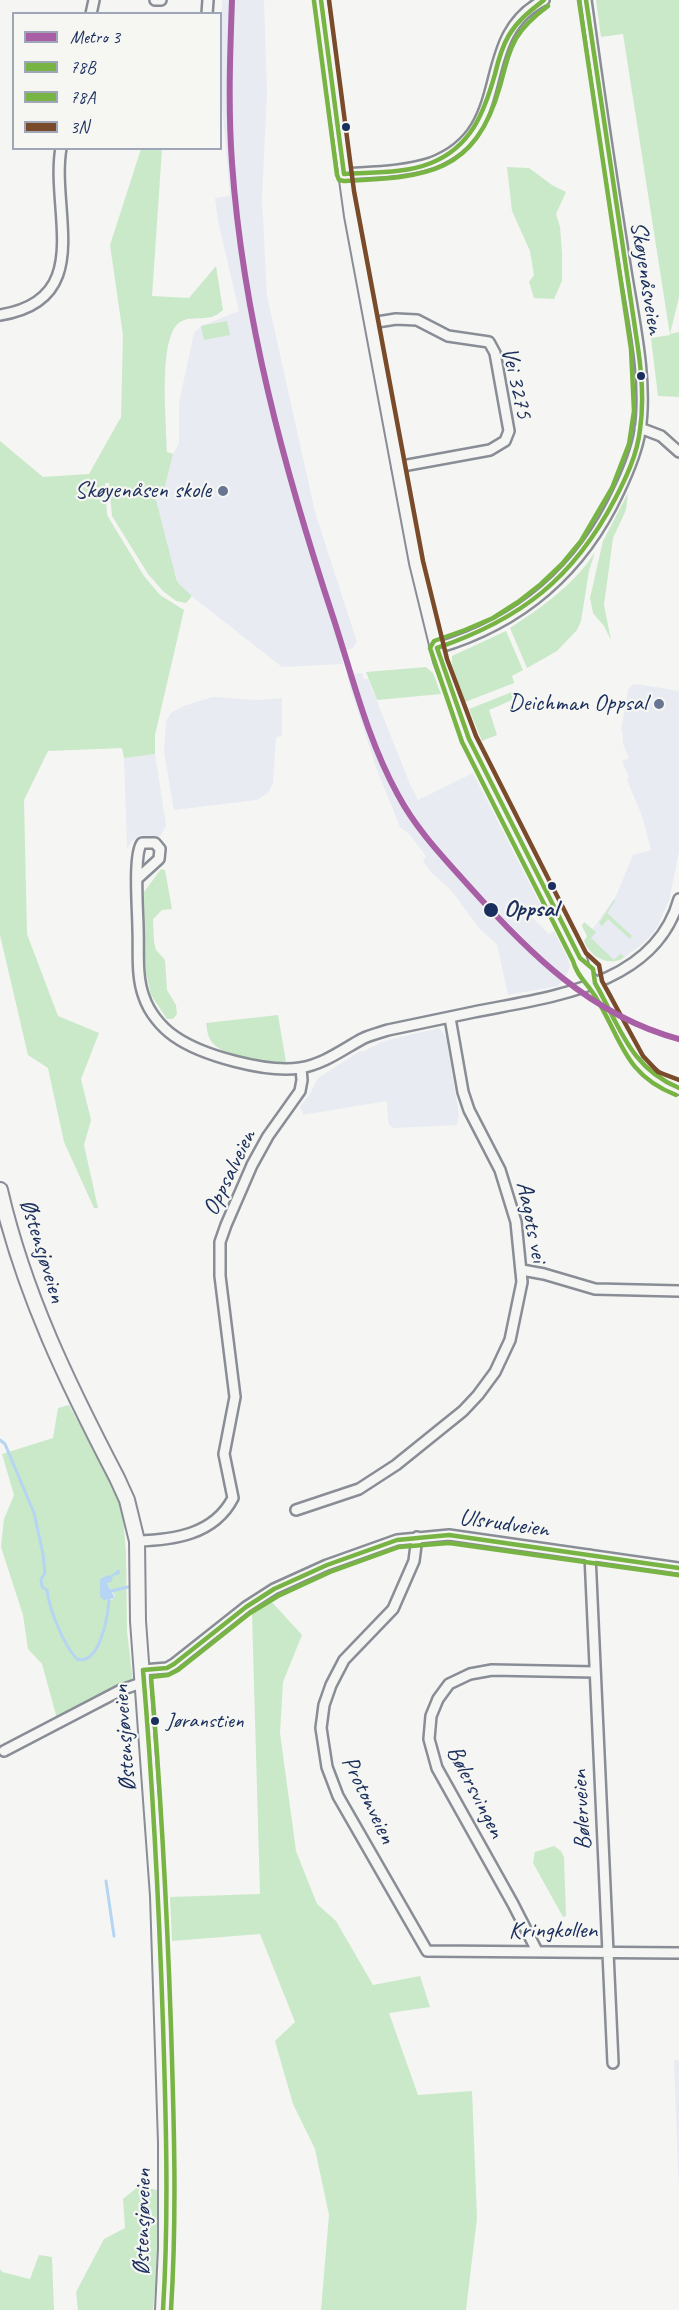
<!DOCTYPE html>
<html>
<head>
<meta charset="utf-8">
<style>
  body { margin:0 }
  #map { position:relative; width:679px; height:2310px; overflow:hidden; background:#f5f5f3; font-family:Caveat,sans-serif }
  canvas { display:block }
  .legend { position:absolute; left:12px; top:12px; width:210px; height:138px; box-sizing:border-box; background:#f6f6f2; border:2px solid #9ea6b7; margin:0; padding:8px 10px; list-style:none; font-size:18px; color:#1b2f5e }
  .legend li { display:flex; align-items:center; gap:12px; height:30px }
  .legend b { width:30px; border:2px solid #9ea6b7 }
</style>
</head>
<body>
<div id="map">
<canvas width="679" height="2310"></canvas>
<ul class="legend">
<li><b style="height:8px;background:#a85fa5"></b>Metro 3</li>
<li><b style="height:8px;background:#78b444"></b>78B</li>
<li><b style="height:8px;background:#78b444"></b>78A</li>
<li><b style="height:8px;background:#7a4b2a"></b>3N</li>
</ul>
</div>
<script>
const ctx = document.querySelector('canvas').getContext('2d');
ctx.lineJoin = 'round';
function paint(path, color) {
  ctx.fillStyle = color;
  ctx.fill(path, 'evenodd');
}
function trace(path, color, width, dash) {
  ctx.strokeStyle = color;
  ctx.lineWidth = width;
  ctx.lineCap = dash ? 'butt' : 'round';
  ctx.setLineDash(dash || []);
  ctx.stroke(path);
}
function label(font, color, halo, rows, align = 'center') {
  ctx.font = font + ' Caveat,sans-serif';
  ctx.lineWidth = 4.5;
  ctx.setLineDash([]);
  ctx.textBaseline = 'middle';
  ctx.strokeStyle = halo;
  ctx.fillStyle = color;
  for (const [text, x, y, turn = 0] of rows) {
    ctx.save();
    ctx.translate(x, y);
    ctx.rotate((+turn || 0) * Math.PI / 180);
    ctx.textAlign = isNaN(turn) ? turn : align;
    if (halo) ctx.strokeText(text, 0, 0);
    ctx.fillText(text, 0, 0);
    ctx.restore();
  }
}
const built = new Path2D(`
  M222 0H264L267 92 262 199 267 296 315 512 357 642 353 648 340 652 343 664 282 667 185 591 179 584 169 558 155 496 163 494 173 454 179 443V403L194 333 201 326 239 311 218 221 215 198 230 196 220 80Z
  M362 673 364 679H368L410 784 418 800 473 773 541 906 540 909 531 916 549 934 554 931 568 959 570 966 568 973 558 986 508 995 497 945 478 927 451 890 432 873 423 861 426 856 410 835 400 827 377 770 349 684 347 675Z
  M637 684 679 691V851L669 901 656 929 644 943 622 959 609 961 594 956 584 941 616 896 633 855 651 850 642 816 627 780 629 778 622 761 629 758 623 744V736L621 730 628 690 632 685Z
  M212 697 257 700 282 698V736L276 737 273 783 268 793 257 800 174 810 164 752 166 721 171 713 181 707Z
  M155 754 166 825 160 837 140 835 132 841 127 848 124 758Z
  M439 1028 446 1037 459 1115 457 1125 393 1128 389 1125 388 1120 387 1101 303 1115 302 1110 299 1108 310 1094 318 1078 360 1051H364L384 1041Z
  M674 2060H679V2182L678 2172Z`);
const green = new Path2D(`
  M596 0H679V297L670 334 679 332V397L658 396 651 338 670 335 623 34 601 37Z
  M141 149H162L152 296 189 298 216 266 223 310C209 324 194 314 180 322 157 337 167 426 167 452L173 454 163 494 155 496 176 578 179 584 192 596 186 603 176 601 163 591 148 574 112 516 109 483H105L107 515 144 576 160 595 184 610 155 735V754L124 758 122 748 48 751 24 800 27 934 58 1016 99 1033 81 1079 91 1120 84 1145 98 1208H94L64 1142 48 1068 28 1055 0 935V441L43 477 89 474 121 417 123 335 110 245Z
  M507 167 529 168 552 185 566 192 556 214 560 227 562 253V281L554 299 534 298 529 282 534 275 530 251 512 211Z
  M227 321 230 335 204 340 201 326Z
  M628 493 626 510 613 538 604 605 611 640 604 626 593 613 590 598 603 541Z
  M595 552 589 571 581 621 577 630 557 651 527 668 510 628C542 607 574 585 595 552Z
  M506 631 523 670 512 676 514 683 465 702 452 665V656Z
  M426 667 433 673 441 694 377 700 366 672Z
  M517 690 519 697 489 710 497 735 482 741 469 709Z
  M161 869 165 870 172 909 162 910 153 919 154 942 156 950 165 960 167 990 176 1005 177 1014 173 1019H167L151 995 146 973 145 956 144 892Z
  M614 900 615 901 607 913 632 936 630 939 608 919 602 926 599 923Z
  M584 922 596 932 591 938 614 960 620 954 624 956 622 959C606 966 590 956 584 941L587 936 582 926Z
  M278 1015 286 1062C267 1063 217 1058 209 1037 207 1033 207 1027 206 1023Z
  M69 1405 122 1503 126 1553 127 1631 133 1682 58 1722 42 1664 28 1649 23 1615 1 1547 4 1519 14 1495 2 1454 53 1438 58 1408ZM110 1576 107 1583 115 1596 114 1599 109 1600 100 1597V1579Z
  M270 1600 302 1635 283 1682 280 1733 296 1851 317 1904 336 1921 373 1985 420 1976 430 2007 389 2013 418 2095 472 2091 477 2218 466 2310H321L329 2215 315 2149 293 2104 275 2041 295 2022 260 1934 172 1941 170 1897 260 1894 252 1614Z
  M554 1846 561 1851 564 1857 566 1916 563 1917 533 1863 535 1852Z
  M139 2186 157 2190 160 2242 153 2310H78L76 2292 104 2239 125 2228 123 2199Z
  M39 2255 52 2257 54 2310H0V2269L2 2272 30 2279Z`);
const water = new Path2D(`
  M119 1569 120 1574 113 1576 111 1582 107 1583 115 1598 104 1600 100 1597V1579L108 1575 110 1576Z`);
const stream = new Path2D(`
  M0 1440 5 1444 34 1513 43 1554 45 1573 41 1579 42 1587 47 1590C49 1609 64 1646 77 1659 100 1666 108 1615 109 1600
  M111 1591 128 1587
  M106 1881 114 1936`);
const minor = new Path2D(`
  M155 0H161
  M91 14 94 0
  M207 14 208 0
  M344 174C372 172 404 172 431 163 518 130 470 38 544 0
  M0 315C96 300 50 211 61 148
  M371 323 396 319 417 320 448 336 489 342 495 353 509 431 505 441 490 450 397 467
  M640 428 661 436 679 452
  M437 648C522 623 582 571 619 491 628 472 637 451 640 431 648 379 633 317 625 265 611 176 598 88 586 0
  M137 879 159 859 160 849 155 843H142C133 854 138 912 138 929 139 951 136 976 144 997 149 1012 161 1027 174 1036 202 1056 267 1073 300 1068 324 1064 342 1050 362 1039 370 1035 379 1033 388 1030 416 1024 445 1018 474 1012 548 997 655 987 679 899
  M522 1270 544 1274 595 1289 679 1291
  M296 1510 359 1489 396 1465 463 1411 478 1395 495 1372 510 1340 522 1282 516 1222 500 1170 469 1110 463 1092 450 1018
  M417 1537 414 1561 393 1609 344 1660 331 1685 324 1705 321 1728 327 1767 338 1796 427 1951 679 1953
  M137 1541C173 1540 214 1535 233 1498L224 1454 235 1397 220 1276V1242L226 1225 252 1165 268 1136 300 1091 302 1080 301 1068
  M590 1555 613 2063
  M143 1670 167 1668 174 1664 246 1607 274 1589 327 1565 397 1540 449 1535 679 1568
  M4 1751 121 1690 144 1682
  M537 1951 513 1904 437 1768 429 1739 431 1716 438 1699 449 1684 470 1674 492 1670 595 1672`);
const tertiary = new Path2D(`
  M321 0 351 216 416 563 440 661 469 739 580 958C585 979 592 977 602 993 623 1030 633 1075 679 1088`);
const secondary = new Path2D(`
  M0 1190C24 1294 68 1384 117 1478L127 1500 137 1541 138 1621 158 1896 166 2143V2249L163 2310`);
const bus1 = new Path2D(`
  M321 0 344 174C372 172 404 174 431 163 471 147 484 113 495 74 498 61 502 47 509 35 518 20 530 11 544 0
  M586 0 638 348C642 375 644 403 640 430 637 455 626 478 615 499 573 579 521 619 437 648L469 739 580 958 593 969 595 983C620 1026 629 1067 679 1088
  M163 2310C169 2215 166 2119 163 2024 159 1906 153 1788 143 1670L167 1668 174 1664 246 1607 274 1589 327 1565 397 1540 449 1535 679 1568`);
const bus2 = new Path2D(`
  M314 1 337 175 339 180 344 181C426 177 475 175 500 86 511 45 513 32 548 6
  M579 1 631 349 634 411 629 444 612 488 581 541 562 564 541 584 518 602 493 618 465 630 434 641 430 648 462 742 573 961C577 976 587 983 595 996 622 1039 623 1074 676 1095
  M171 2310C177 2216 174 2122 171 2027 167 1910 161 1794 151 1677L168 1675 178 1670 250 1613 278 1596 330 1572 399 1547 449 1543 678 1575`);
const bus3 = new Path2D(`
  M329 0 354 191 423 561 447 659 476 736 586 953 599 965 602 981 643 1056 658 1072 679 1080`);
const metro1 = new Path2D(`
  M232 0C230 54 228 108 232 163 243 319 285 472 334 620 353 679 368 741 398 795 416 829 443 857 468 885 527 951 591 1016 679 1039`);
const markers = [
  [346,127,5,"#1b2f5e"],
  [641,376,5,"#1b2f5e"],
  [223,491,6,"#677492"],
  [659,704,6,"#677492"],
  [552,886,5,"#1b2f5e"],
  [491,910,8,"#1b2f5e"],
  [155,1721,5,"#1b2f5e"]
];
const busNames = [
  ["Jøranstien",166,1721]
];
const streetNames = [
  ["Skøyenåsveien",646,278,81],
  ["Vei 3275",516,383,77],
  ["Oppsalveien",230,1173,-64],
  ["Aagots vei",531,1222,79],
  ["Østensjøveien",42,1251,73],
  ["Ulsrudveien",504,1524,8],
  ["Østensjøveien",125,1738,-94],
  ["Bølersvingen",475,1792,63],
  ["Protonveien",368,1800,64],
  ["Bølerveien",582,1810,-93],
  ["Kringkollen",553,1931],
  ["Østensjøveien",143,2222,-89]
];
const poiNames = [
  ["Skøyenåsen skole",211,491],
  ["Deichman Oppsal",647,704]
];
const stopNames = [
  ["Oppsal",504,910]
];
paint(built, '#e8ebf2');
paint(green, '#cae9c8');
paint(water, '#b5d5f3');
trace(stream, '#b5d5f3', 3);
trace(minor, '#898d95', 14);
trace(tertiary, '#898d95', 16);
trace(secondary, '#898d95', 18);
trace(minor, '#f5f5f3', 9);
trace(tertiary, '#f5f5f3', 12);
trace(secondary, '#f5f5f3', 14);
trace(bus1, '#78b444', 4.5);
trace(bus2, '#78b444', 4.5);
trace(bus3, '#7a4b2a', 4.5);
trace(metro1, '#a85fa5', 6);
for (const [x, y, r, color] of markers) {
  const dot = new Path2D();
  dot.arc(x, y, r, 0, 2 * Math.PI);
  ctx.fillStyle = color;
  ctx.fill(dot);
  trace(dot, '#f6f6f2', 2);
}
label('22px', '#1b2f5e', '#f6f6f2', busNames, 'left');
label('24px', '#1b2f5e', '#f6f6f2', streetNames);
label('24px', '#1b2f5e', '#f6f6f2', poiNames, 'right');
label('bold 24px', '#1b2f5e', '#f6f6f2', stopNames, 'left');
</script>
</body>
</html>
